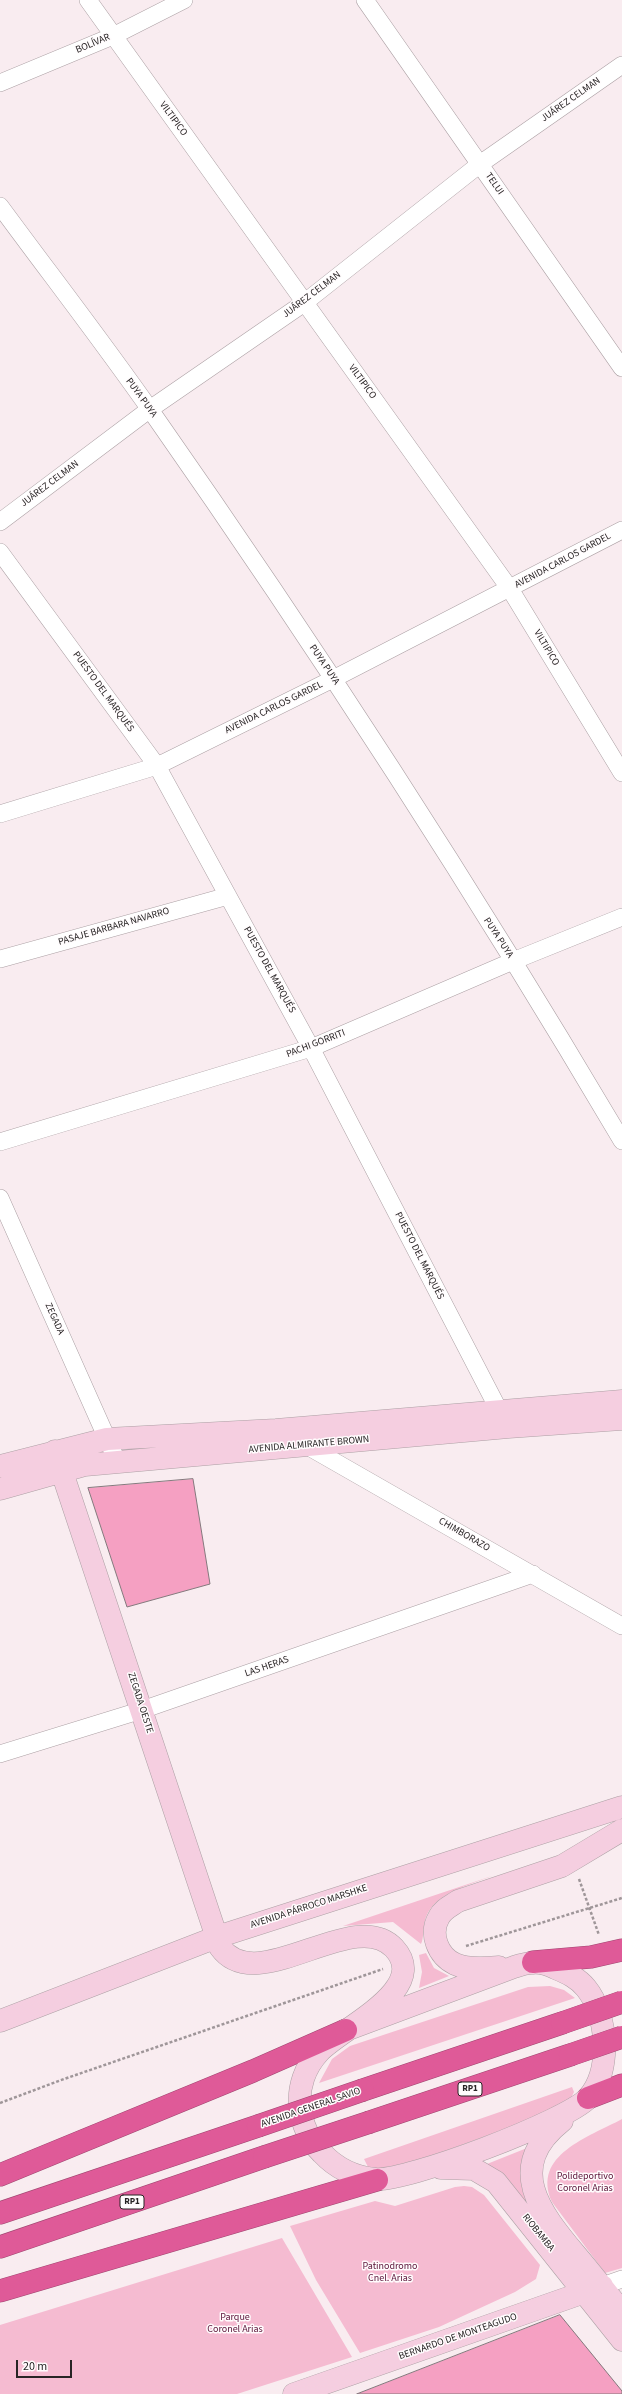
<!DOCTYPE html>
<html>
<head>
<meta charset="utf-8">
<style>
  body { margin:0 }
  #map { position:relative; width:622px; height:2394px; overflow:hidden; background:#f9ecf0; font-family:"Source Sans 3",sans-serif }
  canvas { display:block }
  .scale { position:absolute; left:16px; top:2360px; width:56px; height:18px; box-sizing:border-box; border:2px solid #282425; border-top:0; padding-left:5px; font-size:12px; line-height:14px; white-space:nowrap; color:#282425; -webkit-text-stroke:3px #fffcfd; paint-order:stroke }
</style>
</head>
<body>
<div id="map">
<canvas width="622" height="2394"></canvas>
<div class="scale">20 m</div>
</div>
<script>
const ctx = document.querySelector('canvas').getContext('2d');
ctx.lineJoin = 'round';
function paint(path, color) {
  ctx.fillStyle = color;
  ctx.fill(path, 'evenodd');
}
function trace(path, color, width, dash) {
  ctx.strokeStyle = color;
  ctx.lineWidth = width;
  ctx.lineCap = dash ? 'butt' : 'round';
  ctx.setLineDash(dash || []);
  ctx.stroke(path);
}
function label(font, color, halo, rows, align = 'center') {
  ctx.font = font + ' "Source Sans 3",sans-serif';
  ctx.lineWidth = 3;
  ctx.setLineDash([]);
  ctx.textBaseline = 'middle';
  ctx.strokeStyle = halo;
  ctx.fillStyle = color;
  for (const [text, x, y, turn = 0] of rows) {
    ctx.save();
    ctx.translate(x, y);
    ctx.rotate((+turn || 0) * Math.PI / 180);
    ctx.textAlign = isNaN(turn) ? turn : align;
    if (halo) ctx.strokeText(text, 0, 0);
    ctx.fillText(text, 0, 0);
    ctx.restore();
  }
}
const green = new Path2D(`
  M492 1876C470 1885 435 1893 426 1917 423 1925 424 1938 421 1944L393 1922 343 1926Z
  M426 1953 434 1968 449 1976 419 1988 422 1972 419 1955Z
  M550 1986 564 1990 575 1998 319 2083 332 2059 350 2046 528 1987Z
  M572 2087 574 2092 571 2098 543 2115 440 2153 386 2171 368 2167 364 2159Z
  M622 2119V2268L605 2273 552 2202C531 2155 589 2137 622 2119Z
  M527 2148 525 2195 529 2208 487 2164Z
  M464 2186 472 2187 484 2195 540 2265 536 2279 515 2292 439 2327 360 2353 316 2280 290 2226 375 2201 395 2206 455 2187Z
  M282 2238 352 2357 237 2394H0V2325Z`);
const building = new Path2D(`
  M193 1479 210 1584 127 1607 88 1488Z
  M560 2315 622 2391V2394H357Z`);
const path = new Path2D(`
  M579 1879 599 1935
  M466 1946 622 1898
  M0 2103 64 2079 383 1969`);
const street = new Path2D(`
  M88 0 510 589 622 773
  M365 0 622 368
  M0 83 113 36 184 0
  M0 206C50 274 102 341 151 411 317 648 475 892 622 1141
  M0 522 150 409 304 303 480 164 622 65
  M0 552 157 766 311 1048 504 1420
  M0 814 157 766 333 679 622 530
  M0 959 228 896
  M0 1142 311 1048 513 961 622 917
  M0 1198 117 1461
  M302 1443 622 1626
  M0 1754 142 1710 533 1574
  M602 2286 622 2279`);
const secondary = new Path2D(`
  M55 1451 220 1947C257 1999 354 1905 394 1948 432 1989 341 2028 319 2052 305 2067 298 2087 300 2107 302 2125 310 2141 322 2153 336 2168 355 2177 375 2179 406 2182 567 2121 588 2098 612 2071 608 2015 586 1988 578 1978 567 1973 555 1968 549 1965 540 1962 532 1963 527 1963 520 1965 514 1967L346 2030
  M0 1466 107 1439 276 1430 622 1401
  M0 1489 85 1465 508 1427 622 1419
  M499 1967C486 1968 468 1970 455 1964 438 1956 429 1934 439 1917 443 1909 451 1906 458 1901L562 1866 622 1830
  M0 2021 217 1937 622 1807
  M562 2121C504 2167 540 2212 576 2255 592 2274 607 2293 622 2312
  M441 2168 474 2169 496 2182 622 2340
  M294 2394 602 2286`);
const highway = new Path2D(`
  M533 1962 591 1957 622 1950
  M363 2090 562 2023
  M588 2098 622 2085
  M370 2122 570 2055
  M0 2175 253 2071 346 2030
  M0 2213 258 2126
  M0 2247 264 2157
  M0 2291 377 2180`);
const highwayBridge = new Path2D(`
  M562 2023 622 2002
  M570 2055 622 2037
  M258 2126 363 2090
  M264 2157 370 2122`);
const shields = [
  [470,2089,24],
  [132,2202,24]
];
const shieldNames = [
  ["RP1",470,2089],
  ["RP1",132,2202]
];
const streetNames = [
  ["BOLÍVAR",93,44,-23],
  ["JUÁREZ CELMAN",571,100,-35],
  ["VILTIPICO",173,119,54],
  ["TELUI",494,184,55],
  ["JUÁREZ CELMAN",312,295,-37],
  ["VILTIPICO",362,382,54],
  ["PUYA PUYA",141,398,54],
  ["JUÁREZ CELMAN",50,484,-37],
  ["AVENIDA CARLOS GARDEL",563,561,-28],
  ["VILTIPICO",546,648,59],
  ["PUYA PUYA",324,665,56],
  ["PUESTO DEL MARQUÉS",103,692,54],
  ["AVENIDA CARLOS GARDEL",274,708,-26],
  ["PASAJE BARBARA NAVARRO",114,927,-16],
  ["PUYA PUYA",498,938,57],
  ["PUESTO DEL MARQUÉS",269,970,61],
  ["PACHI GORRITI",316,1044,-21],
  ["PUESTO DEL MARQUÉS",419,1256,63],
  ["ZEGADA",54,1319,66],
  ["AVENIDA ALMIRANTE BROWN",309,1445,-5],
  ["CHIMBORAZO",464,1535,30],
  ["LAS HERAS",267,1667,-19],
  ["ZEGADA OESTE",140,1703,72],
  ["AVENIDA PÁRROCO MARSHKE",309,1907,-18],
  ["AVENIDA GENERAL SAVIO",311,2108,-19],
  ["RIOBAMBA",538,2233,51],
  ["BERNARDO DE MONTEAGUDO",458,2337,-19]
];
const parkNames = [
  ["Polideportivo",585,2177],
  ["Coronel Arias",585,2189],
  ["Patinodromo",390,2267],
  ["Cnel. Arias",390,2279],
  ["Parque",235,2318],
  ["Coronel Arias",235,2330]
];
paint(green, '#f5bbd1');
paint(building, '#f5a0c2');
trace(building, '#84797d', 1);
trace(street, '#aca0a4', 18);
trace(secondary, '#aca0a4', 23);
trace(highway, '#9f4770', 23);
trace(path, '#9f9699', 2.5, [3, 2]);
trace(street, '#fff', 17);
trace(secondary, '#f5cee0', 22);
trace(highway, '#df5a98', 22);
trace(highwayBridge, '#9f4770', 23, []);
trace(highwayBridge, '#df5a98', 22);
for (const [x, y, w] of shields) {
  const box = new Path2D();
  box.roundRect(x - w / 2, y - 7, w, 14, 3);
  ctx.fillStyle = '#fffcfd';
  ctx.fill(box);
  trace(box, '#282425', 1);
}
label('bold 9px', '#282425', null, shieldNames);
label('10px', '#282425', '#fffcfd', streetNames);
label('10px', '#5a1137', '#fffcfd', parkNames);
</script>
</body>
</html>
